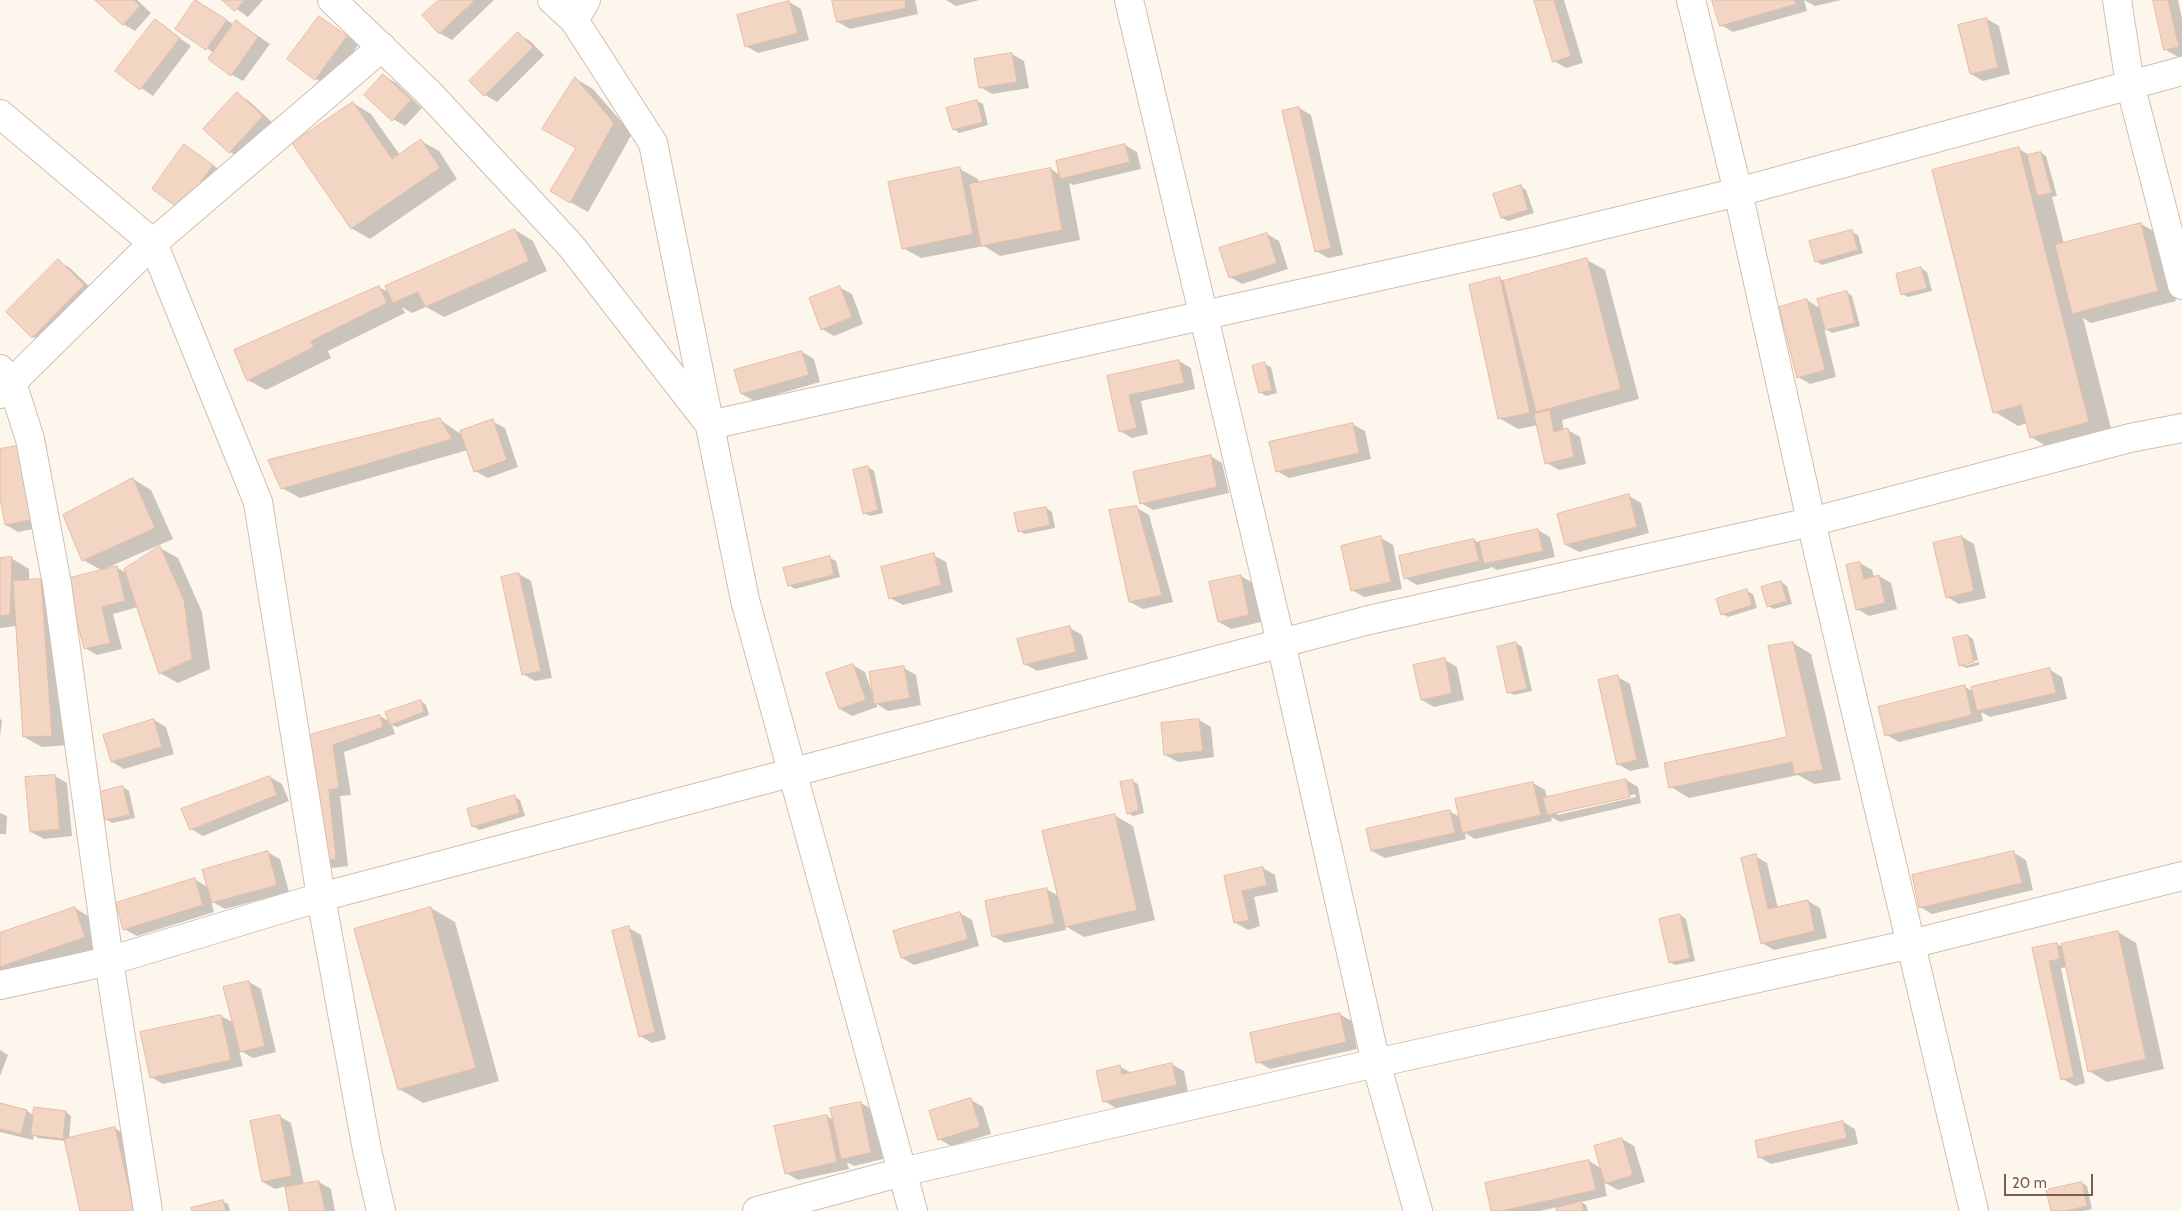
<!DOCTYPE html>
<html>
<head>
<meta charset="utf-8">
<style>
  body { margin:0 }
  #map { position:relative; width:2182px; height:1211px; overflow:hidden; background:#fdf6ec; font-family:Cabin,sans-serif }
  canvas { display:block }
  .scale { position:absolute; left:2004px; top:1174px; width:89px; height:22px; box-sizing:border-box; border:2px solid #7a5c4d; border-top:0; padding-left:6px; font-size:15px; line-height:18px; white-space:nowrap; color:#7a5c4d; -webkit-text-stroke:4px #fffaf3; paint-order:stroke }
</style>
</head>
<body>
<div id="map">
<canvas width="2182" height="1211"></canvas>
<div class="scale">20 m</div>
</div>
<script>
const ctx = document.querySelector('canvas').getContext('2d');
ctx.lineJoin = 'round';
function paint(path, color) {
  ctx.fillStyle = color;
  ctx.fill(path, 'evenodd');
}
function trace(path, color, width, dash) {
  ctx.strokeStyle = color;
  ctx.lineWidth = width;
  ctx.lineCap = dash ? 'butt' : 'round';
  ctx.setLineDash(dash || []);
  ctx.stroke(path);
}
const shadow = new Path2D(`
  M97 0H137L151 13 135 31 123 24Z
  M196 0 234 25 236 22 248 29 270 44 243 81 231 74 214 53 177 28Z
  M224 0H263L248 17Z
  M441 0H494L452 40 439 33Z
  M833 0H915L918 14 850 29 838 22Z
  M946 0H979L956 6Z
  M1535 0H1564L1583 63 1566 68 1554 61Z
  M1713 0H1804L1807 11 1733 32 1721 25Z
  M1804 0H1841L1815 6Z
  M2154 0H2178L2182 19V56L2178 57 2166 50Z
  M789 2 801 9 809 40 758 53 746 46Z
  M319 17 359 44 328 86 316 79Z
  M1987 19 1999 26 2010 74 1983 81 1971 74Z
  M155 21 191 46 153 96 117 71Z
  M518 34 530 41 544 55 497 102 485 95Z
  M1012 54 1024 61 1029 88 992 94 980 87Z
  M384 76 396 83 422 108 405 126 393 119Z
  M576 79 593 89 632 134 588 212 551 191 578 148Z
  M237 94 249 101 274 124 242 159 230 152Z
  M977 101 983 104 988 125 959 133 954 129Z
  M353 103 371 114 400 155 421 141 439 151 457 179 370 239 351 228Z
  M1299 108 1311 115 1343 255 1328 258 1316 251Z
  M185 145 224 173 181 209Z
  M1125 145 1137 152 1141 169 1073 185 1069 183 1080 240 1000 256 984 246 921 258 903 248 960 169 978 179 979 183 1051 169 1060 175Z
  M2019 149 2031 156 2041 153 2046 156 2057 196 2052 197 2064 244 2141 224 2159 234 2176 301 2091 323 2083 318 2113 436 2054 451 2031 437 2027 423 2018 426 1995 412Z
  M1520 186 1526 190 1534 213 1508 221 1502 218Z
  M515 230 533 241 547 271 444 317 426 307 412 313 402 307 405 313 328 351 331 358 266 390 248 380 379 287 390 293Z
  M1852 232 1858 235 1863 253 1822 265 1816 261Z
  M1267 234 1279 241 1288 269 1242 284 1230 277Z
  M1587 260 1605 270 1639 399 1562 420 1564 431 1568 430 1580 437 1586 464 1559 470 1547 463 1538 425 1518 429 1499 418 1500 279 1505 281Z
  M58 261 70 268 95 292 44 343 32 336Z
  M1921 268 1927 272 1932 291 1908 297 1902 294Z
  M839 287 852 294 863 324 834 336 822 329Z
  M1847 292 1852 296 1860 326 1832 333 1824 328 1836 377 1810 384 1798 377 1807 300 1821 309Z
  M802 352 814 359 820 382 754 401 742 394Z
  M1179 361 1191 368 1195 389 1141 401 1148 434 1132 438 1120 431 1108 377Z
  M1265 364 1271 367 1277 393 1266 396 1260 392Z
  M439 419 459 433 492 421 505 428 518 467 488 478 475 471 468 450 300 498 282 488Z
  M1352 424 1365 431 1371 459 1289 478 1277 471Z
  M0 450 48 526 18 532 6 525 0 491Z
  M1210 456 1222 463 1229 493 1153 510 1141 503Z
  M868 467 874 471 883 513 870 516 864 513Z
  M133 479 151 490 173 539 104 569 116 567 126 573 160 548 178 558 202 612 210 669 178 683 160 673 138 607 113 614 122 649 97 655 85 648 103 571 83 560Z
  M1629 496 1641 503 1649 533 1579 552 1566 545Z
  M1046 508 1052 512 1055 528 1025 534 1019 531Z
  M1137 508 1149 515 1173 602 1143 609 1130 602Z
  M1538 530 1550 537 1555 557 1497 570 1490 566 1491 568 1417 585 1405 578 1474 540 1480 543Z
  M1962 537 1974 544 1986 598 1959 604 1947 597Z
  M1381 538 1393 545 1402 589 1364 597 1352 590Z
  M933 555 946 562 953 592 903 605 890 598Z
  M11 558 29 569V581L41 580 59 590 70 745 42 747 24 737 17 626 0 628V560Z
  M830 558 836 561 840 577 795 589 789 585Z
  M1860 563 1872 570 1874 577 1879 576 1891 583 1897 609 1869 616 1857 609Z
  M519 574 531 581 552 678 535 681 523 674Z
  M1241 576 1253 583 1261 622 1231 629 1219 622Z
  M1781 582 1787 586 1792 604 1774 609 1768 606Z
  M1747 591 1753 594 1757 608 1728 617 1722 614Z
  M1070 628 1082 635 1088 659 1037 671 1025 664Z
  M1968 636 1973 639 1978 660 1964 663V666L1979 662V665L1966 668 1960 665Z
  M1516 643 1522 647 1532 691 1514 695 1508 692Z
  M1793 643 1811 654 1841 780 1814 784 1798 775 1689 798 1671 787 1788 738Z
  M1445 660 1457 667 1464 700 1434 707 1422 700Z
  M853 665 865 672 872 692 904 668 916 675 921 705 888 711 877 704V707L852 716 840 709Z
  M2050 670 2062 677 2067 699 1990 717 1981 712 1983 721 1899 742 1887 735 1965 687 1974 692Z
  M1618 677 1630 684 1649 767 1630 771 1618 764Z
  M421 701 426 705 429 715 397 727 392 725 395 734 344 752 351 795 340 796 348 866 333 868 321 861 307 737 380 716 390 722Z
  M0 719 2 720 0 736Z
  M154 720 166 727 174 754 124 769 112 762Z
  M1199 720 1211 727 1214 757 1178 762 1165 755Z
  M55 776 67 783 72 836 44 839 31 832Z
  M270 777 282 784 289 801 203 836 191 829Z
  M1626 780 1638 787 1641 803 1560 822 1551 817 1552 821 1475 839 1465 833 1466 839 1385 858 1372 851 1449 811 1460 817 1456 800 1533 783 1545 790 1547 798ZM1635 794 1636 797 1557 815V812Z
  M1132 781 1138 784 1144 813 1133 816 1128 813Z
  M123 787 129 791 135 818 112 823 106 819Z
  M515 797 520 800 525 816 479 830 473 826Z
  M0 813 7 816 6 834H0Z
  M1114 815 1133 826 1155 920 1084 937 1065 926 1066 930 1005 943 993 936 1046 889 1059 896Z
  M267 852 280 859 289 892 225 909 211 901 214 912 137 936 124 929 194 879 209 888Z
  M2014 853 2026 860 2033 890 1932 914 1920 907Z
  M1755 856 1767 863 1778 908 1808 901 1820 908 1827 938 1774 950 1762 943Z
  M1263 868 1275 875 1278 892 1254 897 1260 926 1248 930 1236 923 1226 877Z
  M75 908 93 919 103 947 0 983V934Z
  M431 908 455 922 499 1081 423 1103 399 1089Z
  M960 913 972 920 979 946 914 965 902 958Z
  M1680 915 1686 919 1695 961 1675 965 1670 962Z
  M629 928 641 935 666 1039 652 1043 640 1036Z
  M2118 932 2136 943 2164 1069 2107 1082 2089 1071 2067 967 2061 968 2085 1083 2075 1086 2063 1079 2034 949 2056 944 2063 947Z
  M249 982 261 989 276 1052 253 1058 239 1050 243 1066 163 1084 151 1077 141 1033 221 1016 234 1023Z
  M1339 1014 1352 1021 1357 1049 1270 1069 1258 1062Z
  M0 1050 8 1055 0 1076Z
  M1171 1064 1184 1071 1188 1092 1116 1108 1104 1101 1120 1067 1132 1073Z
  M971 1100 983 1107 991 1134 951 1146 939 1139Z
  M861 1103 873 1110 883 1159 854 1166 847 1162 849 1169 798 1180 786 1173 826 1116 834 1120Z
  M0 1104 27 1111 35 1116 66 1112 71 1116 69 1139 114 1128 133 1138 149 1211H81L65 1141 38 1138 34 1135 33 1140 0 1132Z
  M279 1116 291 1123 304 1185 319 1182 331 1189 335 1211H291L286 1186 275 1189 263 1182Z
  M1843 1122 1855 1129 1858 1144 1771 1164 1759 1157Z
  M1622 1139 1634 1146 1645 1182 1618 1190 1604 1182 1607 1196 1581 1202 1586 1205 1588 1211H1558L1557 1207 1541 1211H1492L1589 1161 1602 1169Z
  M2082 1183 2087 1186 2092 1209 2083 1211H2052Z
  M222 1201 228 1204 230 1211H193Z`);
const building = new Path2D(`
  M95 0H134L140 6 123 25Z
  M195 0 227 20 206 50 175 29Z
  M222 0H245L235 11Z
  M439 0H475L439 34 422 15Z
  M832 0H905L906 8 837 22Z
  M1534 0H1554L1571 56 1553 62Z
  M1712 0H1794L1796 4 1720 26Z
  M2153 0H2168L2179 47 2164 50Z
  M789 1 798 33 745 47 737 15Z
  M319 16 347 36 315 80 287 59Z
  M1987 18 1998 68 1970 74 1958 25Z
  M155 19 180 38 140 90 115 71Z
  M236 20 258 37 231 76 208 59Z
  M518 32 533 47 484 96 469 81Z
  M1012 53 1017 82 979 88 974 59Z
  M383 74 411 100 392 121 364 95Z
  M575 77 614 123 570 203 550 191 576 148 542 129Z
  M237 92 263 116 229 153 203 129Z
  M977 100 983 122 953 130 946 108Z
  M353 102 392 159 421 139 440 168 351 229 292 143Z
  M1299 107 1331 248 1315 252 1282 111Z
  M184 144 213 165 181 210 152 189Z
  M1125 144 1130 162 1060 179 1056 161Z
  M2019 147 2089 422 2030 438 2021 405 1993 413 1932 170Z
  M2041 152 2052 193 2037 196 2027 155Z
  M960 167 973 234 902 249 888 182Z
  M1051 168 1062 230 981 246 969 184Z
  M1521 185 1528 210 1501 218 1493 194Z
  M2141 223 2158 291 2072 314 2055 245Z
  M515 229 529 261 425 307 418 292 393 303 385 286Z
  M1852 230 1858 250 1815 262 1809 241Z
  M1267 233 1277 263 1229 278 1219 248Z
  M1587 258 1621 389 1536 412 1503 281Z
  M58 259 84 285 32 338 6 312Z
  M1921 267 1927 288 1901 295 1896 274Z
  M1500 277 1530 413 1498 419 1469 285Z
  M379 286 387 303 311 341 314 347 247 381 234 350Z
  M840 286 852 317 821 330 809 298Z
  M1847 291 1855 323 1825 330 1817 299Z
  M1807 299 1825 370 1797 378 1779 307Z
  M802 351 809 375 741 394 734 370Z
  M1179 360 1184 383 1129 395 1137 428 1119 432 1107 376Z
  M1265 362 1272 390 1259 393 1252 366Z
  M1550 410 1554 432 1568 428 1574 457 1545 464 1534 414Z
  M440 418 452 439 281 489 268 460Z
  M493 419 507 460 474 472 460 431Z
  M1353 423 1359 453 1276 472 1269 442Z
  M22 445 36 519 5 525 0 498V449Z
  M1211 455 1217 487 1140 504 1133 472Z
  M868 466 878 510 863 514 853 470Z
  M133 478 155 528 82 561 63 515Z
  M1629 494 1637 527 1565 545 1557 514Z
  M1137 506 1162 595 1129 602 1109 510Z
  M1046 507 1050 525 1018 532 1014 513Z
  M1538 529 1543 551 1484 564 1479 542Z
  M1381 536 1391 582 1351 591 1341 546Z
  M1962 536 1974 591 1946 598 1933 543Z
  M1474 539 1479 561 1404 579 1399 556Z
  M160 546 184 600 192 659 159 674 124 569Z
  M934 553 941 585 889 599 881 567Z
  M830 556 834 575 788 586 783 568Z
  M12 557 10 615 0 616V558Z
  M1860 562 1864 579 1879 575 1885 603 1856 610 1846 565Z
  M117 566 125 601 102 607 110 643 84 649 66 579Z
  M519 573 541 671 522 675 501 577Z
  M1241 575 1249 615 1218 622 1209 582Z
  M41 579 52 736 23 737 13 581Z
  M1781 581 1787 601 1767 607 1761 587Z
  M1747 589 1752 605 1721 615 1716 599Z
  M1070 626 1076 652 1024 665 1017 639Z
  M1968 635 1974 662 1959 666 1953 638Z
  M1516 642 1527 689 1507 693 1497 647Z
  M1793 642 1823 770 1794 774 1792 762 1669 788 1664 763 1787 737 1768 646Z
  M1445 658 1452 693 1421 700 1413 665Z
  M853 664 866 700 839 709 826 673Z
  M904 666 910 698 874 704 869 672Z
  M2050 668 2056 693 1977 711 1971 687Z
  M1618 675 1637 760 1617 765 1598 680Z
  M1965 685 1972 715 1885 736 1878 707Z
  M421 700 424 712 390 725 385 712Z
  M380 715 383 727 333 745 339 788 329 790 336 859 320 862 306 736Z
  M154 719 162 747 111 762 103 735Z
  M1199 719 1203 751 1164 755 1161 723Z
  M55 775 60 829 30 832 25 777Z
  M270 776 277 795 190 830 181 809Z
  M1626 779 1630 797 1547 815 1543 798Z
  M1133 780 1139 810 1127 814 1120 782Z
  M1533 782 1541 815 1462 833 1455 799Z
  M123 786 130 815 105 820 99 792Z
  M515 795 520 813 472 827 467 809Z
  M1450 810 1455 833 1371 851 1366 829Z
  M1115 814 1137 910 1065 927 1042 831Z
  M268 851 277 885 212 903 202 870Z
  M2014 851 2022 883 1919 908 1912 875Z
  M1756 854 1768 909 1808 900 1815 931 1761 944 1741 858Z
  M1263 867 1267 885 1242 891 1249 920 1234 923 1224 876Z
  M195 878 203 905 123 930 116 903Z
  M1047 888 1054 924 992 937 985 901Z
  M75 907 85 937 0 967V933Z
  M431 907 476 1068 398 1090 354 929Z
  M960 912 968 939 901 958 893 931Z
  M1680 914 1690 958 1669 963 1659 919Z
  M629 926 655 1032 639 1037 612 931Z
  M2118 931 2146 1059 2088 1072 2061 944Z
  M2057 943 2060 959 2049 961 2074 1077 2061 1080 2032 948Z
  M249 981 265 1046 240 1052 223 987Z
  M1340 1013 1346 1042 1256 1063 1250 1033Z
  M221 1015 231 1060 150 1078 140 1032Z
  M1172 1063 1177 1085 1103 1102 1096 1071 1120 1065 1122 1074Z
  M971 1098 980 1127 938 1140 929 1111Z
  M861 1102 871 1153 841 1159 830 1108Z
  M0 1103 27 1110 21 1134 0 1129Z
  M34 1107 66 1111 63 1139 31 1135Z
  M280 1115 292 1176 262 1182 250 1121Z
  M827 1115 837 1162 785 1174 774 1126Z
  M1843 1121 1847 1138 1758 1158 1755 1141Z
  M115 1127 134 1211H80L64 1139Z
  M1622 1138 1633 1175 1605 1184 1594 1146Z
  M1589 1160 1596 1190 1501 1211H1491L1485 1183Z
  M319 1181 325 1211H289L285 1187Z
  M2082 1182 2087 1206 2065 1211H2051L2046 1190Z
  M223 1200 226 1211H192L191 1208Z
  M1581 1201 1584 1211H1557L1556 1208Z`);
const minor = new Path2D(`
  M332 0 429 93 571 246 710 425 1529 243 1738 192 2182 71
  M552 0 574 20 653 143 745 600 913 1211
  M1129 0 1281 643 1376 1063 1418 1211
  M1691 0 1738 192 1816 543 1974 1211
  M2117 0 2130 84 2182 285
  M574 20 586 0
  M0 114 153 243 258 502 321 897 367 1150 381 1211
  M0 369 12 383 30 439 57 584 109 961 148 1211
  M0 394 153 243 382 47
  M0 985 109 961 321 897 1369 620 1811 522 2130 438 2182 428
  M757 1211 902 1172 1376 1063 1911 944 2182 876`);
paint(shadow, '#0003');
paint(building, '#f3d5c3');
trace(building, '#e6bba3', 1);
trace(minor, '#d1beb0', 30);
trace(minor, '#fff', 28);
</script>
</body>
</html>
